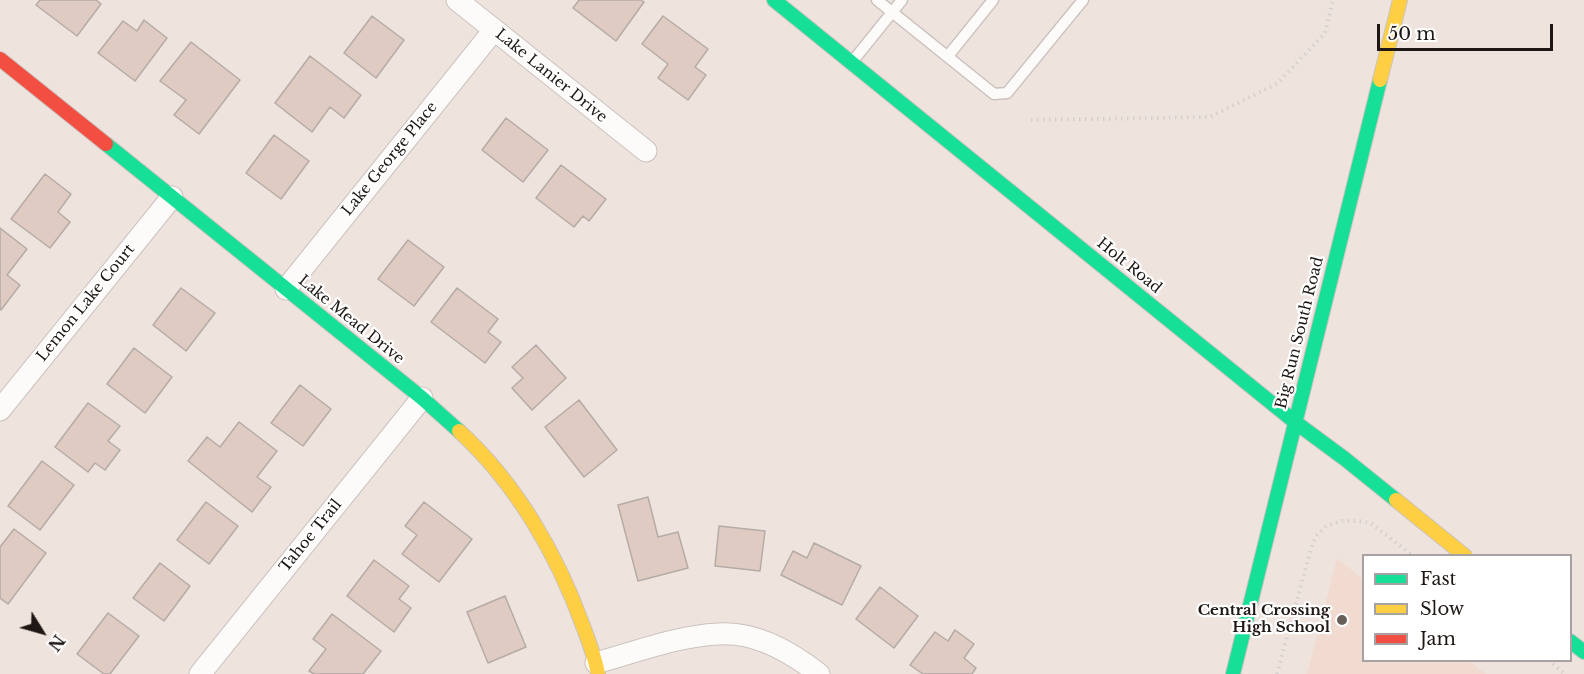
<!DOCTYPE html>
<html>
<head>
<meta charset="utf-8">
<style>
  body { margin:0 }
  #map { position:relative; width:1584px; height:674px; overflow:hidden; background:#efe3de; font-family:"Libre Baskerville",serif }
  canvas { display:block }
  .legend { position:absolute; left:1362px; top:554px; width:210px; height:108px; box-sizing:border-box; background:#fff; border:2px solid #a5a2a1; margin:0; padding:8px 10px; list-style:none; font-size:18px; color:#1f1713 }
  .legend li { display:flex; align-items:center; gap:12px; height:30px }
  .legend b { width:30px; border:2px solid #a5a2a1 }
  .north { position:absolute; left:12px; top:602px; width:60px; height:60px; -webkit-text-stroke:4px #fff; paint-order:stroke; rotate:127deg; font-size:16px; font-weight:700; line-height:24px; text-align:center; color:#1f1713 }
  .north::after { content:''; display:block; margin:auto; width:21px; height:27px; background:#1f1713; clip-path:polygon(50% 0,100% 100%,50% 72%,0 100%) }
  .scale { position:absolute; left:1377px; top:24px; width:176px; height:27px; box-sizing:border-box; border:3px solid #1f1713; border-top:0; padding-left:8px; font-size:18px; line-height:21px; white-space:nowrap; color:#1f1713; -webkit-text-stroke:4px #fff; paint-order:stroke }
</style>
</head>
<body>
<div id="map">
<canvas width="1584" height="674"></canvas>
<ul class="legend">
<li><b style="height:8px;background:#16e098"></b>Fast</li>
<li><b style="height:8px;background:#ffcf43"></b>Slow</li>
<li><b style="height:8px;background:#f24e42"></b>Jam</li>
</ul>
<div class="north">N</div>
<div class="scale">50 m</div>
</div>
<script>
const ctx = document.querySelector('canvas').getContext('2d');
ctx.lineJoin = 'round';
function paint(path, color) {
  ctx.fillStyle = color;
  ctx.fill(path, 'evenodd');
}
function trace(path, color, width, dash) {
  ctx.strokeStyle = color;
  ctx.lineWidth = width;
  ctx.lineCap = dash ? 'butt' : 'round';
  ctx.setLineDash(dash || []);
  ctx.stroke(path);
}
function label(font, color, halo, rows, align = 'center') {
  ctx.font = font + ' "Libre Baskerville",serif';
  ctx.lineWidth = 4.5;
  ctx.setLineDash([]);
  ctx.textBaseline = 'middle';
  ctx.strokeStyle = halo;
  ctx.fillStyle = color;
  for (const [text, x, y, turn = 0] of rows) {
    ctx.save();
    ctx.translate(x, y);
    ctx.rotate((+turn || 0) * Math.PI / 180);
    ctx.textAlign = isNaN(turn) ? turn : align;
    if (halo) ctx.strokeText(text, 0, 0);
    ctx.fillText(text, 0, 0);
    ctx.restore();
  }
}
const built = new Path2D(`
  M1337 558 1363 579 1364 660 1469 661 1486 674H1307Z`);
const building = new Path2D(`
  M40 0H96L101 4 77 36 36 5Z
  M579 0H641L644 2 616 41 573 8Z
  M372 16 404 40 376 78 344 53Z
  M663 16 708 49 695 67 706 75 688 100 658 78 668 64 642 44Z
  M144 20 167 38 135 81 98 53 123 21 137 31Z
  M191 42 240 80 199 134 174 115 186 100 160 81Z
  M310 56 361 95 344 118 330 107 312 132 275 103Z
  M506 118 548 150 523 182 482 150Z
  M274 135 309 161 281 199 246 173Z
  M561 165 606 199 589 221 583 216 574 227 536 198Z
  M45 174 71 194 58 212 70 222 50 248 11 219Z
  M0 228 27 249 7 275 20 285 1 310 0 309Z
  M408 240 444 267 414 306 378 279Z
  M181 288 215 313 186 351 153 325Z
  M457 288 498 319 488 332 501 342 485 363 431 322Z
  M536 345 566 378 532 410 512 388 523 378 512 367Z
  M134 348 172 377 145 413 107 384Z
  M300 385 331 409 303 446 271 423Z
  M579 400 617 450 584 477 545 427Z
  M88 403 120 426 108 441 120 450 105 470 95 463 88 472 55 447Z
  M239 422 277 451 257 477 271 487 252 512 188 461 207 437 220 447Z
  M42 461 74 485 40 530 8 506Z
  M648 497 658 537 678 532 688 568 638 581 618 505Z
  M206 502 238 526 209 564 177 540Z
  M424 502 472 539 439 582 402 554 417 535 405 526Z
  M719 526 765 531 760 571 715 566Z
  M14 529 46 553 8 604 0 598V547Z
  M814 543 861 566 842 605 781 575 793 551 807 558Z
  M374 560 409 586 399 599 411 608 394 632 347 596Z
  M160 563 190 586 164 621 133 598Z
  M880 587 918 616 894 648 856 619Z
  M505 596 526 647 488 663 467 612Z
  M108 613 139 636 110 674H104L77 654Z
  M332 614 381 651 363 674H314L309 671 326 649 313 639Z
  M955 630 974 644 964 658 976 668 972 674H923L910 665 935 632 948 641Z`);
const path = new Path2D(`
  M1031 120 1210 117 1278 83 1325 33 1333 0
  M1548 660 1565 674
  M1277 674 1312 545 1317 535 1326 526 1342 521H1358L1371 523 1413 556`);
const lane = new Path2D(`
  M877 0 994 94 1007 93 1083 0
  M948 56 993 0
  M852 62 902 0`);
const street = new Path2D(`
  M457 0 646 151
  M286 289 494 30
  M0 410 172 197
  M596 663C636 652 677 636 718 634 755 631 791 652 819 674
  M200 674 422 398`);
const fast = new Path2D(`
  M774 0 1295 422 1345 459 1396 500
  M106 144 422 398 459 431
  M1570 641 1584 652
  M1233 674C1283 476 1330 278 1380 80`);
const slow = new Path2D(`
  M1380 80 1400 0
  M459 431C516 483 557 554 583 626 589 642 595 657 598 674
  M1396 500 1465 556`);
const jam = new Path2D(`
  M0 59 106 144`);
const markers = [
  [1342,620,6,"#685e5a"]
];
const streetNames = [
  ["Lake Lanier Drive",551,76,39],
  ["Lake George Place",390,159,-51],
  ["Holt Road",1129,266,39],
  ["Lemon Lake Court",86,303,-51],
  ["Lake Mead Drive",351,320,39],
  ["Big Run South Road",1300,333,-76],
  ["Tahoe Trail",311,536,-51]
];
const poiNames = [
  ["Central Crossing",1330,611],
  ["High School",1330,628]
];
paint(built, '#f1dbd1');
paint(building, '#dfcbc1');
trace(building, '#b5aba7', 1.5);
trace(lane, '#cbc2be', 13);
trace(street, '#cbc2be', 23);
trace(fast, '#cbc2be', 16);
trace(slow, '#cbc2be', 16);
trace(jam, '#cbc2be', 16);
trace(path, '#d4d0cf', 4, [1.5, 4.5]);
trace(lane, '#fdfbfa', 10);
trace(street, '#fdfbfa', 21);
trace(fast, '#16e098', 14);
trace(slow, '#ffcf43', 14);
trace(jam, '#f24e42', 14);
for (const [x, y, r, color] of markers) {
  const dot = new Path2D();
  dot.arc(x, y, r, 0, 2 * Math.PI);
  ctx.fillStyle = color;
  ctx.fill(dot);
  trace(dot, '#fff', 2);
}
label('15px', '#1f1713', '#fff', streetNames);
label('bold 15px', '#1f1713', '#fff', poiNames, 'right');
</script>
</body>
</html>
